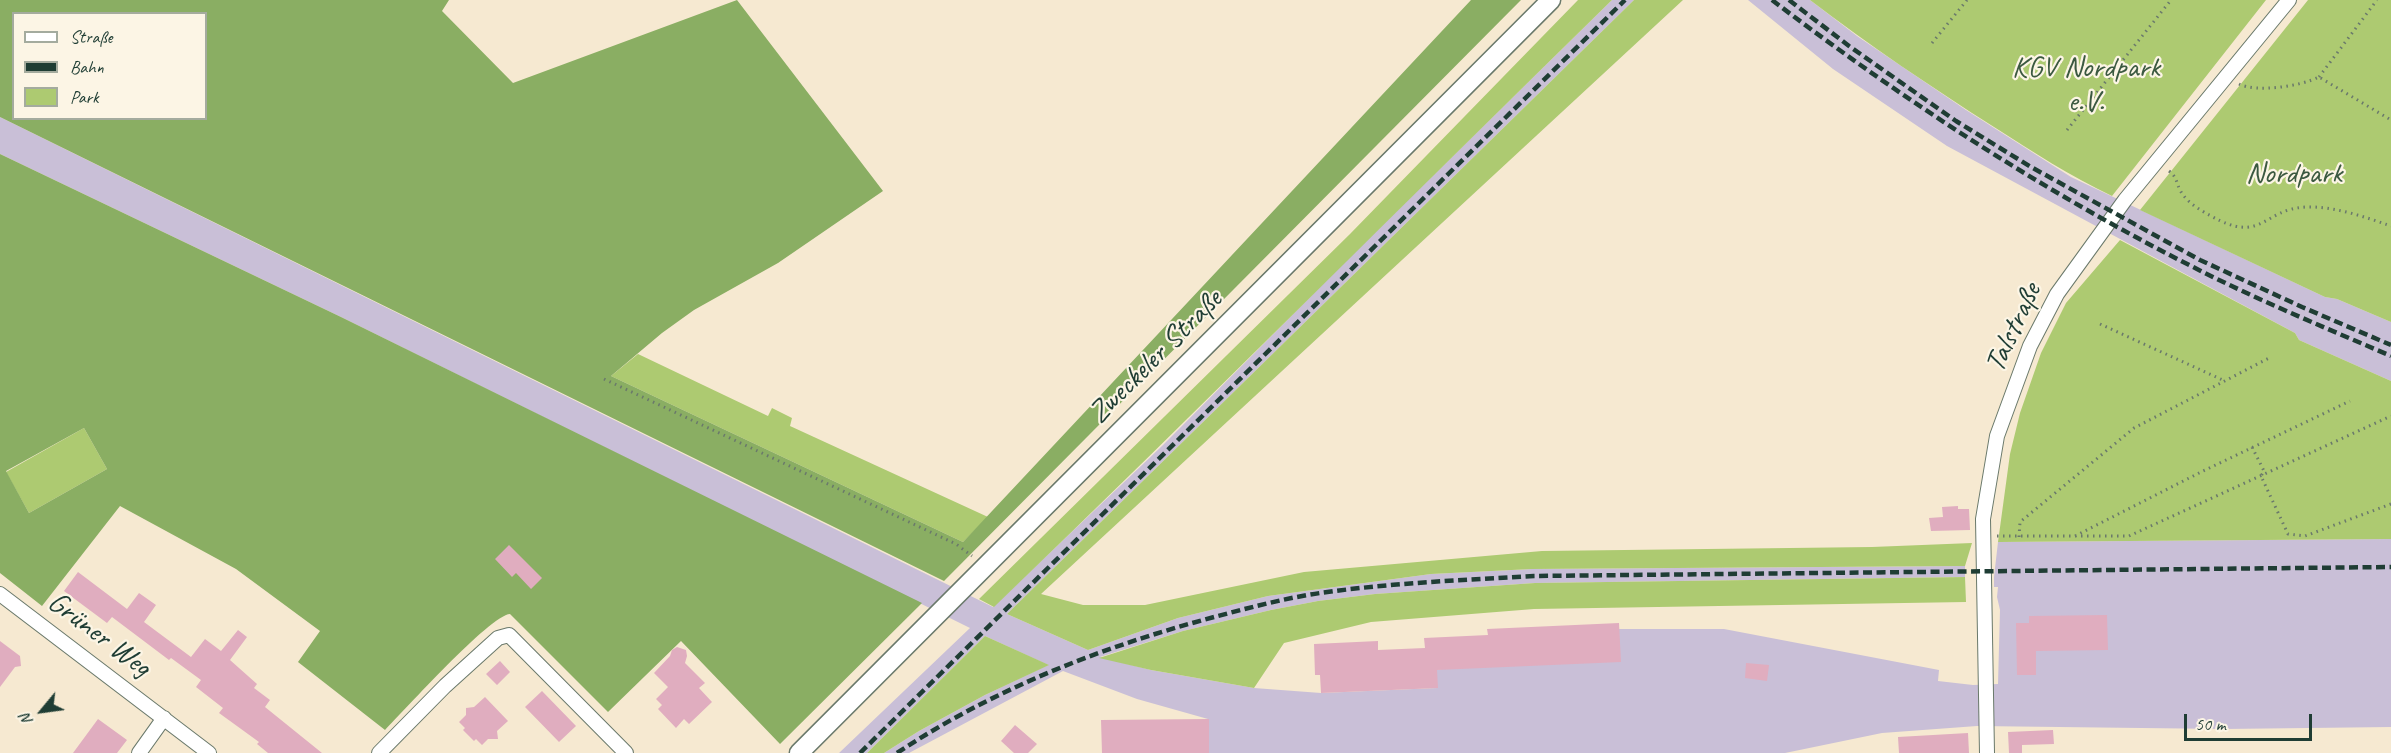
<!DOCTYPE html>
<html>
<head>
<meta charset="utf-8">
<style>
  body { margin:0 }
  #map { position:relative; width:2391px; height:753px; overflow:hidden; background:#f6e9d1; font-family:Caveat,sans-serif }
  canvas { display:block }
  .legend { position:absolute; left:12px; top:12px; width:195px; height:108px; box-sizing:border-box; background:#fcf5e5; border:2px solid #a4ab9e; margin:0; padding:8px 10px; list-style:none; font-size:18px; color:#1f3d34 }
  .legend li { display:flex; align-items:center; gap:12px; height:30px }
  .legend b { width:30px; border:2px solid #a4ab9e }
  .north { position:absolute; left:12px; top:681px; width:60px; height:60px; -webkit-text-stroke:4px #fcf5e5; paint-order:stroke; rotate:241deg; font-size:16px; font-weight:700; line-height:24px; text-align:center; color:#1f3d34 }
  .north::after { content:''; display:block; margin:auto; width:21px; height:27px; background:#1f3d34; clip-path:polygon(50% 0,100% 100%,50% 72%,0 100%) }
  .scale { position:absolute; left:2184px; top:714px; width:128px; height:27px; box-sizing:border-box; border:3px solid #1f3d34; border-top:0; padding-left:8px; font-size:18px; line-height:21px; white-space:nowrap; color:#1f3d34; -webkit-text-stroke:4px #fcf5e5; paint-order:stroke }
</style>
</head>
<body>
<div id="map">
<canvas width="2391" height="753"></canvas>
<ul class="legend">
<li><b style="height:8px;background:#fff"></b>Straße</li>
<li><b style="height:8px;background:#1f3d34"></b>Bahn</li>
<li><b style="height:16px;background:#adca71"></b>Park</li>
</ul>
<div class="north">N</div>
<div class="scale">50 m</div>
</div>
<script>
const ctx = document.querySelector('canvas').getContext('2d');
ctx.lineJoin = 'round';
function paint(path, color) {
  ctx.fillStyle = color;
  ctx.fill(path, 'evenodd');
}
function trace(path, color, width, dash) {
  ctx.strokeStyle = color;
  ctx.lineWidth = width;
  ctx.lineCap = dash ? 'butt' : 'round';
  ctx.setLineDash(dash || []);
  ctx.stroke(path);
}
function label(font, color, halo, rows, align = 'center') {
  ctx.font = font + ' Caveat,sans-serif';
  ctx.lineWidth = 4.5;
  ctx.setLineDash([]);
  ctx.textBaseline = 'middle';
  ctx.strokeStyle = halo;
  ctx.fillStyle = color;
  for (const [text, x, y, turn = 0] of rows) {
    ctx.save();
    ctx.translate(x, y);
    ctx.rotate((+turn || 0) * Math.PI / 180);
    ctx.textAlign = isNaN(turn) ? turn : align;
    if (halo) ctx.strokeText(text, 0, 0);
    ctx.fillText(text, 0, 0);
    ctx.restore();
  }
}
const industrial = new Path2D(`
  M1612 0H1634L1007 614 1088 650 1178 618 1268 596 1431 574 1532 569 1965 566V577L1535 583 1375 594 1318 601 1271 610 1183 631 1100 657 1151 670 1254 688 1321 693 1437 688V670L1619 629H1724L1939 670 1938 681 1973 685 1998 684 2000 610 1997 597 1998 587H1994V577L1998 542 2391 539V727L2224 729 1977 726 1882 733 1785 753H1209L1208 719 1137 699 1063 671 909 753H884L919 731 985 695 1048 665 985 636 867 753H839L970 628 341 317 0 154V117L993 607 1163 445 1361 246Z
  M1748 0H1810L1857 36 1966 110 2071 177 2325 297 2337 299 2391 322V381L2299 340 2295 333 1947 146 1833 69Z`);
const green = new Path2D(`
  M1578 0H1612C1405 202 1202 407 994 607L979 599 1350 234Z
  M1634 0H1683L1041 594 1083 605H1145L1304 572 1542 551 1872 547 1972 543 1965 566 1532 569 1431 574 1268 596 1178 618 1088 650 1007 614Z
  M1810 0H2266L2112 196C2070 176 2033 152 1994 127 1931 87 1869 45 1810 0Z
  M2308 0H2391V322L2337 299 2325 297 2140 210Z
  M2120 240 2295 333 2299 340 2391 381V539L1998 542 2010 454 2020 413 2041 353 2066 303Z
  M638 354 768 416 772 408 792 418 790 426 988 517 963 542 611 376Z
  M84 428 107 469 29 513 6 472Z
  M1965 577 1966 602 1534 609 1371 622 1284 643 1254 688 1151 670 1099 658 1183 631 1271 610 1318 601 1375 594 1535 583Z
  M985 636 1049 665 985 695 919 731 884 753H867Z`);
const forest = new Path2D(`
  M0 0H449L442 11 513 83 737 0 883 191 778 263 694 310 662 333 611 376 963 542 1471 0H1521L944 581 0 117ZM14 14H206V118H14Z
  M0 154 341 317 922 603 780 744 681 641 608 712 510 614C490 615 404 711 385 730L298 662 320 631 236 569 120 506 42 606 0 573ZM84 428 107 469 29 513 6 471Z`);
const building = new Path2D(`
  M1958 506V509H1969L1970 530 1931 531 1929 518 1943 517 1942 507Z
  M509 545 542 578 531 589 516 573 512 577 495 559Z
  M78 572 127 609 139 593 156 605 144 622 191 657 205 639 221 651 238 630 247 637 230 660 257 684 254 688 270 700 265 707 322 753H268L257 744 259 742 219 713 223 708 196 687 201 680 171 658 169 660 112 617 107 623 64 591Z
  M2107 615 2108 650 2036 651V675H2017L2016 623H2029V616Z
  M1619 623 1621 662 1437 670 1438 688 1321 693 1320 675H1315L1314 644 1378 641V650L1425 648 1424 638 1488 635 1487 629Z
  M0 641 20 656 21 666 15 667 0 687Z
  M677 647 686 650 687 656 685 663 705 683 699 688 712 702 689 724 684 719 676 728 658 709 662 705 656 699 668 687 654 673 670 656 672 650Z
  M500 661 510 672 497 685 486 674Z
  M1746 663 1769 665 1767 681 1745 678Z
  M542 691 576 726 559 742 525 707Z
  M485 697 508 721 497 731 498 739H488L482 745 476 739 474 741 463 730 465 728 459 722 466 715V708L474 707Z
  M98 719 127 740 117 753H73Z
  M1209 719V753H1102L1101 720Z
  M1015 725 1037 744 1028 753H1014L1001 741Z
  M2053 730 2054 744 2022 745V753H2009L2008 732Z
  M1968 733 1969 753H1899L1898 737Z`);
const path = new Path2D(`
  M1932 43 1967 0
  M2319 77 2377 0
  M2239 84C2257 93 2301 86 2319 77L2391 120
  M2067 130 2171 0
  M2169 171C2177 177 2176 182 2180 190 2186 202 2200 210 2211 216 2263 245 2262 209 2306 207 2334 206 2365 217 2391 226
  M2100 324 2225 381
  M604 379 956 544 972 556
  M2252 447 2264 471 2261 476 2288 534 2305 536 2391 504
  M1997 536H2129L2391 416
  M2075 536 2203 471 2350 401
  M2019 537 2020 522 2134 428 2269 358`);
const minor = new Path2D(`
  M0 594 209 753
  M139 753 164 718
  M379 753 445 686 498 638 509 635 626 753
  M1987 753 1983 519 1997 436 2030 346 2057 294 2125 200 2289 0`);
const tertiary = new Path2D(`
  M799 753 1551 0`);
const rail = new Path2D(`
  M1772 0C1906 102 2046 193 2197 269 2260 301 2326 328 2391 356
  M1789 0 1849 46 1956 121 2031 167 2200 260 2302 307 2391 345
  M860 753 1625 0
  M897 753C995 688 1104 646 1218 616 1252 607 1286 598 1320 593 1391 583 1462 580 1534 576L2391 567`);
const parkNames = [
  ["KGV Nordpark",2086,68],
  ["e.V.",2086,102],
  ["Nordpark",2294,174]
];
const streetNames = [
  ["Talstraße",2014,328,-65],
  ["Zweckeler Straße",1156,357,-45],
  ["Grüner Weg",99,635,37]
];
paint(industrial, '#c9bfd7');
paint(green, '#adca71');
paint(forest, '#8aae63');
paint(building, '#e0adbf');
trace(minor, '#6a796b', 16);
trace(tertiary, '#6a796b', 21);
trace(path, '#6a796b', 3, [1.5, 4.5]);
trace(minor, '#fff', 14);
trace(tertiary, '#fff', 18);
trace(rail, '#1f3d34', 4.5, [9, 4.5]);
label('30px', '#3b5940', '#fcf5e5', parkNames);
label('30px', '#1f3d34', '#fcf5e5', streetNames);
</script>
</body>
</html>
